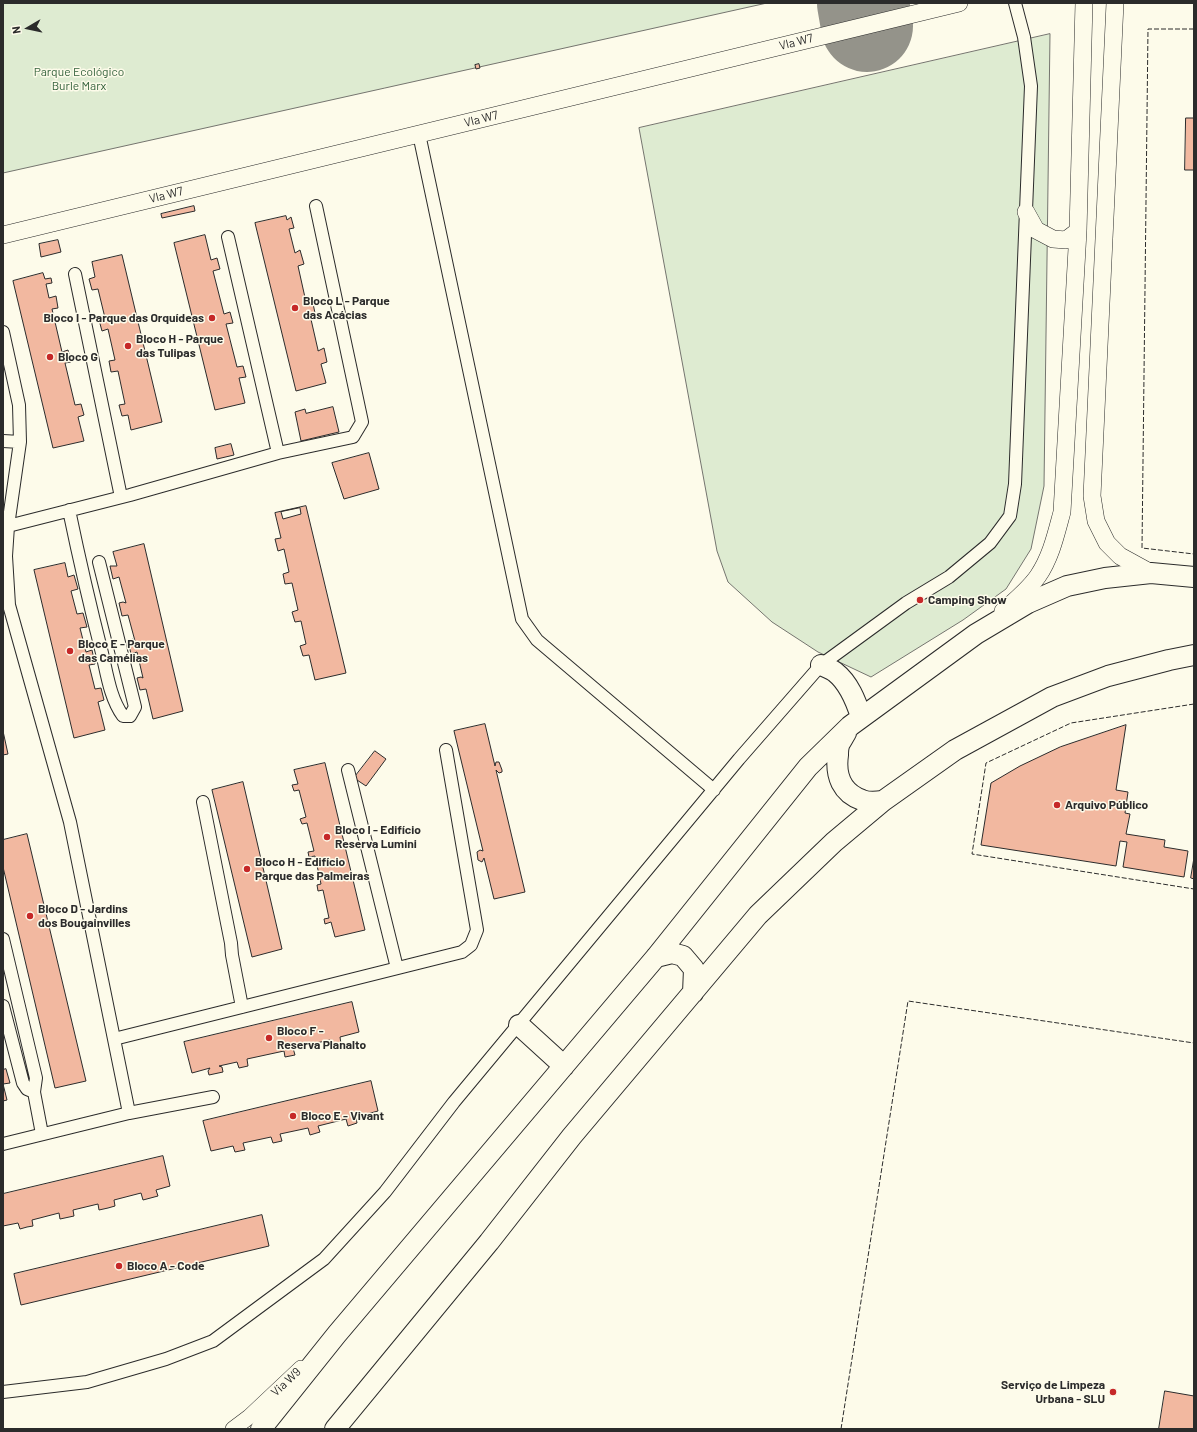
<!DOCTYPE html>
<html>
<head>
<meta charset="utf-8">
<style>
  body { margin:0 }
  #map { position:relative; width:1197px; height:1432px; overflow:hidden; background:#fdfbea; font-family:Barlow,sans-serif }
  canvas { display:block }
  .frame { position:absolute; inset:0; border:4px solid #2b2b2b; pointer-events:none }
  .north { position:absolute; left:8px; top:8px; width:40px; height:40px; -webkit-text-stroke:3px #fdfbea; paint-order:stroke; rotate:261deg; font-size:11px; font-weight:700; line-height:16px; text-align:center; color:#2b2b2b }
  .north::after { content:''; display:block; margin:auto; width:14px; height:18px; background:#2b2b2b; clip-path:polygon(50% 0,100% 100%,50% 72%,0 100%) }
</style>
</head>
<body>
<div id="map">
<canvas width="1197" height="1432"></canvas>
<div class="frame"></div>
<div class="north">N</div>
</div>
<script>
const ctx = document.querySelector('canvas').getContext('2d');
ctx.lineJoin = 'round';
function paint(path, color) {
  ctx.fillStyle = color;
  ctx.fill(path, 'evenodd');
}
function trace(path, color, width, dash) {
  ctx.strokeStyle = color;
  ctx.lineWidth = width;
  ctx.lineCap = dash ? 'butt' : 'round';
  ctx.setLineDash(dash || []);
  ctx.stroke(path);
}
function label(font, color, halo, rows, align = 'center') {
  ctx.font = font + ' Barlow,sans-serif';
  ctx.lineWidth = 3;
  ctx.setLineDash([]);
  ctx.textBaseline = 'middle';
  ctx.strokeStyle = halo;
  ctx.fillStyle = color;
  for (const [text, x, y, turn = 0] of rows) {
    ctx.save();
    ctx.translate(x, y);
    ctx.rotate((+turn || 0) * Math.PI / 180);
    ctx.textAlign = isNaN(turn) ? turn : align;
    if (halo) ctx.strokeText(text, 0, 0);
    ctx.fillText(text, 0, 0);
    ctx.restore();
  }
}
const green = new Path2D(`
  M3 3H767L3 173Z
  M1050 34 1044 486 1031 549 1006 589 963 620 871 677 818 652 772 622 728 582 717 551 639 128Z`);
const runway = new Path2D(`
  M863 3 867 26`);
const building = new Path2D(`
  M479 64 480 68 476 69 475 65Z
  M1186 118H1194V170H1185Z
  M194 206 195 211 162 218 161 214Z
  M286 216 287 220 291 217 294 228 289 229 295 253 300 250 304 264 298 266 306 302 312 299 315 313 310 315 318 350V351L324 348 327 362 321 364 326 383 296 391 255 223Z
  M205 235 211 260 217 258 220 269 213 271 224 314 230 312 233 323 226 324 237 367 243 366 246 377 239 378 245 403 215 410 174 243Z
  M58 240 61 252 41 257 39 244Z
  M122 255 162 422 131 430 128 415 122 416 119 405 125 404 118 371 111 372 109 361 115 360 108 329 102 331 99 320 105 318 98 289 92 290 89 279 95 277 92 262Z
  M43 273 45 279 51 278 52 283 46 284 49 298 56 296 58 308 52 309 62 352 68 350 71 362 65 363 75 405 81 404 84 415 78 417 84 441 53 448 13 281Z
  M333 407 339 432 301 441 295 412 305 409 306 413Z
  M231 444 234 455 217 459 215 448Z
  M369 453 379 489 344 499 332 463Z
  M306 506 346 673 315 680 309 655 303 656 300 646 306 644 301 621 295 622 292 612 298 610 292 583 285 584 283 574 289 572 284 549 278 551 275 539 281 538 275 513ZM300 508 301 514 283 519 281 512Z
  M144 544 183 711 153 719 146 689 140 690 137 678 141 677 143 678 137 652 131 654 128 641 133 639 135 641 128 615 122 616 119 603 123 602 126 603 119 577 113 579 110 566H117L113 552Z
  M65 563 68 577 74 575 78 589 71 591 77 614 83 613 87 627 80 628 86 652 92 650 95 664 89 665 95 689 101 688 104 700 98 702 105 730 74 738 34 570Z
  M485 724 495 766 496 762H499L502 770V772L499 773 496 770 525 892 494 899 484 858 482 862 478 860 477 852 480 850 483 851 454 731Z
  M1126 725 1116 790 1128 792 1125 813 1130 814 1126 834 1165 840 1164 847 1188 851 1184 877 1123 867 1127 842 1120 841 1116 866 981 845 991 783 1020 766 1060 747Z
  M3 731 8 754 3 755Z
  M375 751 386 759 366 786 354 778Z
  M325 763 365 930 335 937 331 922 325 924 324 919 329 918 323 890 318 891 317 885 321 884 315 856 309 857 308 852 314 851 307 823 302 824 300 819 306 817 299 790 294 791 292 785 298 784 294 770Z
  M243 782 282 949 252 957 212 790Z
  M27 834 86 1081 55 1088 3 867V840Z
  M1194 858V879L1191 878Z
  M352 1002 359 1032 340 1037 341 1044 331 1046 330 1040 293 1048 295 1055 285 1057 284 1051 247 1059 248 1066 239 1068 237 1062 219 1066 222 1067 223 1072 209 1075 208 1071 210 1068 192 1073 184 1042Z
  M6 1069 10 1083 3 1084 7 1100 3 1101V1070Z
  M371 1081 378 1111 356 1117 357 1123 348 1126 346 1119 318 1126 320 1132 310 1135 308 1128 280 1134 282 1141 273 1143 271 1137 243 1143 245 1150 235 1152 233 1146 211 1151 203 1121Z
  M163 1156 170 1186 156 1190 158 1196 143 1200 141 1193 114 1200 115 1206 108 1208 99 1210 98 1204 73 1210 74 1216 60 1219 59 1213 32 1220 33 1226 27 1227 20 1229 18 1223 3 1226V1194Z
  M262 1215 269 1246 21 1305 14 1274Z
  M1165 1391 1194 1396V1429H1159Z`);
const minor = new Path2D(`
  M419 134 522 619 537 640 714 790
  M228 237 278 453
  M75 274 121 497
  M3 332 19 405 20 442 8 526 6 556 9 605 70 822 129 1113
  M3 441 20 442
  M69 510C79 558 90 606 102 653 107 674 110 698 123 716H130L135 707 99 562
  M8 526 130 495 278 453 353 437 362 422 316 206
  M348 770 397 968
  M203 802 231 943 232 955 242 1007
  M3 939 36 1078 34 1092 42 1134
  M3 1006 23 1083 27 1089 34 1092
  M114 1039 462 952 471 945 477 930 446 750
  M3 1144 129 1113 213 1097
  M3 1392 87 1382 166 1359 213 1341 324 1259 385 1192 454 1102 739 759 821 665 906 603 949 577 990 543 1010 516 1015 484 1031 86 1024 37 1015 3`);
const tertiary = new Path2D(`
  M233 1429 249 1417 301 1368`);
const secondary = new Path2D(`
  M1115 3 1092 496 1096 521 1107 543 1120 556 1151 573
  M1026 212 1036 230 1053 239 1066 240 1078 231
  M3 235 959 3
  M1003 611C1016 600 1029 589 1038 576 1051 557 1056 534 1062 512L1078 231 1084 3`);
const primary = new Path2D(`
  M821 665C826 667 831 669 835 672 849 683 856 701 861 717
  M846 733C844 736 842 740 840 743 838 747 838 752 838 755 835 776 842 793 862 800 869 803 876 802 883 801
  M656 957 672 953 683 956 694 969 693 993
  M519 1025 564 1066
  M261 1429 337 1334 656 957 808 767 850 726 976 634 1028 603 1067 586 1105 578 1151 573 1194 577
  M335 1429 489 1242 572 1136 758 915 834 842 883 801 955 750 1052 697 1108 676 1169 660 1194 655`);
const fence = new Path2D(`
  M1194 29H1148L1142 548 1194 554
  M1194 704 1071 723 986 763 972 854 1194 889
  M841 1429 908 1001 1194 1043`);
const markers = [
  [295,308,4,"#c62828"],
  [212,318,4,"#c62828"],
  [128,346,4,"#c62828"],
  [50,357,4,"#c62828"],
  [920,600,4,"#c62828"],
  [70,651,4,"#c62828"],
  [1057,805,4,"#c62828"],
  [327,837,4,"#c62828"],
  [247,869,4,"#c62828"],
  [30,916,4,"#c62828"],
  [269,1038,4,"#c62828"],
  [293,1116,4,"#c62828"],
  [119,1266,4,"#c62828"],
  [1113,1392,4,"#c62828"]
];
const streetNames = [
  ["Vla W7",796,42,-14],
  ["Vla W7",481,119,-14],
  ["Vla W7",166,195,-14],
  ["Via W9",286,1382,-43]
];
const parkNames = [
  ["Parque Ecológico",79,72],
  ["Burle Marx",79,86]
];
const poiNames = [
  ["Bloco L - Parque",303,301],
  ["das Acácias",303,315],
  ["Bloco I - Parque das Orquídeas",204,318,"right"],
  ["Bloco H - Parque",136,339],
  ["das Tulipas",136,353],
  ["Bloco G",58,357],
  ["Camping Show",928,600],
  ["Bloco E - Parque",78,644],
  ["das Camélias",78,658],
  ["Arquivo Público",1065,805],
  ["Bloco I - Edifício",335,830],
  ["Reserva Lumini",335,844],
  ["Bloco H - Edifício",255,862],
  ["Parque das Palmeiras",255,876],
  ["Bloco D - Jardins",38,909],
  ["dos Bougainvilles",38,923],
  ["Bloco F -",277,1031],
  ["Reserva Planalto",277,1045],
  ["Bloco E - Vivant",301,1116],
  ["Bloco A - Code",127,1266],
  ["Serviço de Limpeza",1105,1385,"right"],
  ["Urbana - SLU",1105,1399,"right"]
];
paint(green, '#deebd1');
trace(green, '#74746e', 1);
trace(runway, '#94938a', 92);
paint(building, '#f2b8a0');
trace(building, '#2b2b2b', 1);
trace(minor, '#2b2b2b', 14);
trace(tertiary, '#2b2b2b', 16);
trace(secondary, '#2b2b2b', 18);
trace(primary, '#2b2b2b', 22);
trace(minor, '#fdfbea', 12);
trace(tertiary, '#fdfbea', 15);
trace(secondary, '#fdfbea', 17);
trace(primary, '#fdfbea', 20);
trace(fence, '#2b2b2b', 1, [5, 2]);
for (const [x, y, r, color] of markers) {
  const dot = new Path2D();
  dot.arc(x, y, r, 0, 2 * Math.PI);
  ctx.fillStyle = color;
  ctx.fill(dot);
  trace(dot, '#fdfbea', 1.5);
}
label('12px', '#2b2b2b', '#fdfbea', streetNames);
label('12px', '#34623c', '#fdfbea', parkNames);
label('bold 12px', '#2b2b2b', '#fdfbea', poiNames, 'left');
</script>
</body>
</html>
